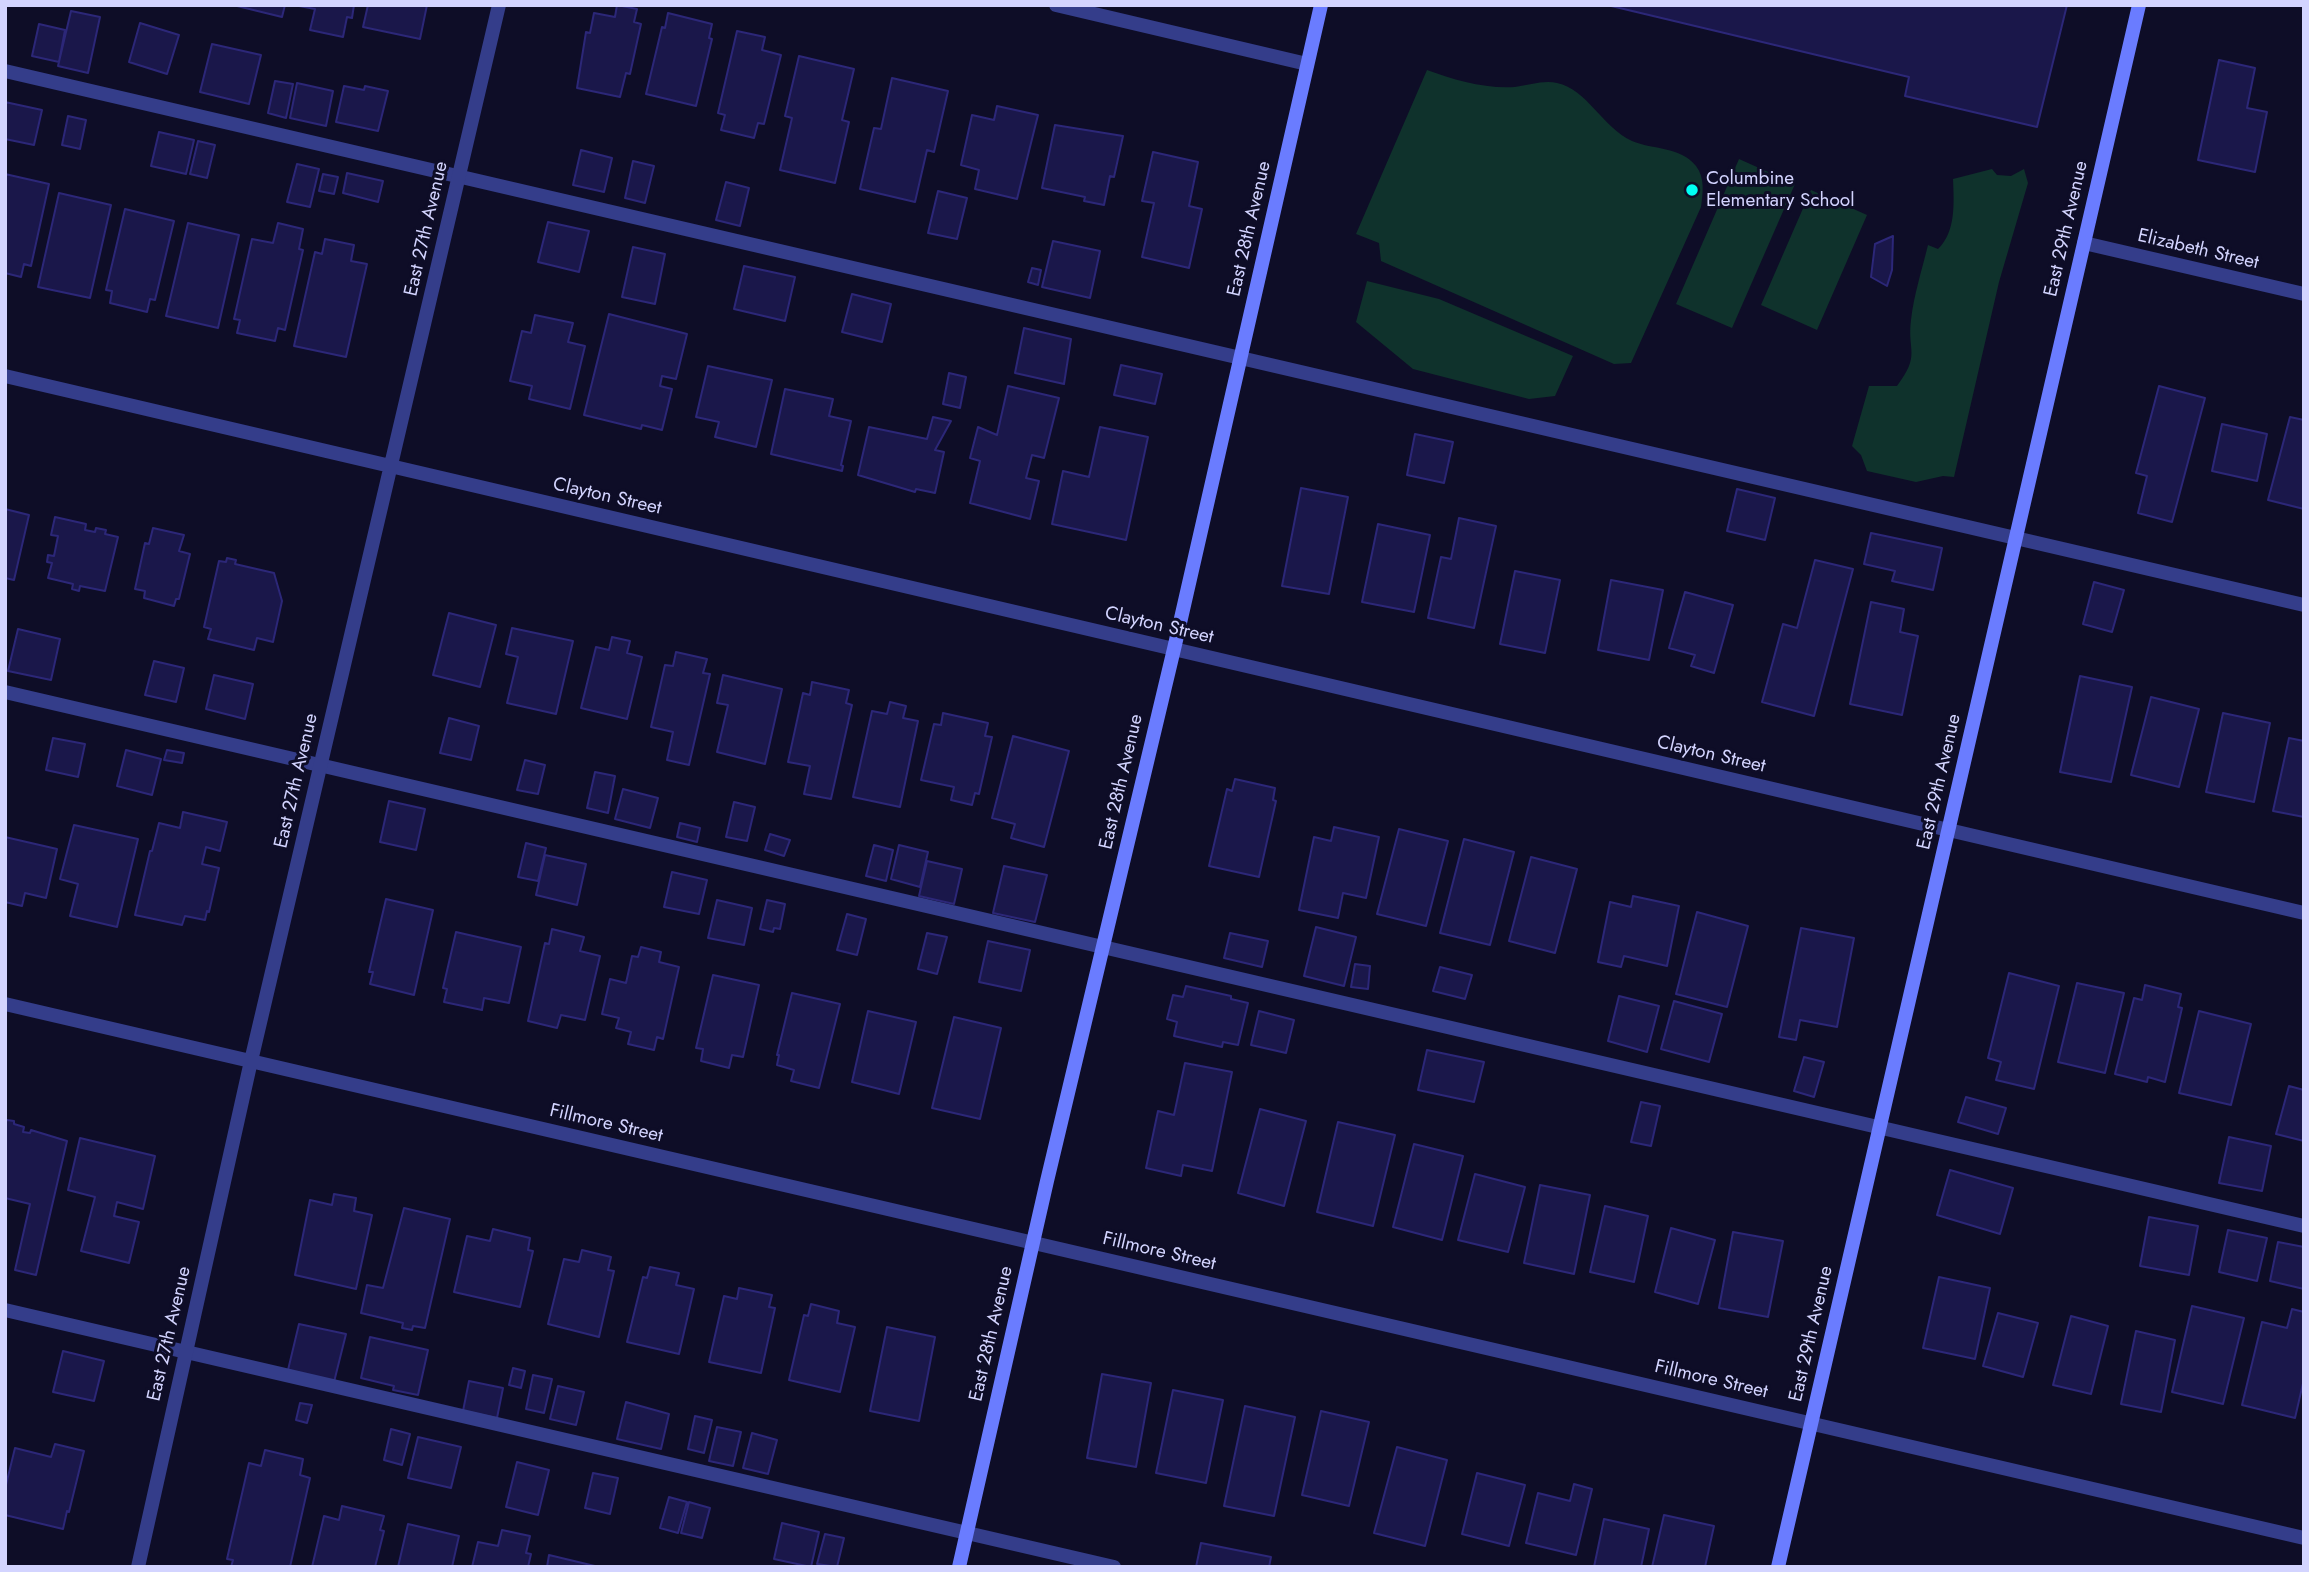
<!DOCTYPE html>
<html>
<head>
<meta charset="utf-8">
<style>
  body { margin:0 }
  #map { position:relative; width:2309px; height:1572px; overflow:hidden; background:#0e0d27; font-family:Jost,sans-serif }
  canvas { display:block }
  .frame { position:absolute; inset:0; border:7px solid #d3d4ff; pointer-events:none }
</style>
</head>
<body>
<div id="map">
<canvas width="2309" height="1572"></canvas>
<div class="frame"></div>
</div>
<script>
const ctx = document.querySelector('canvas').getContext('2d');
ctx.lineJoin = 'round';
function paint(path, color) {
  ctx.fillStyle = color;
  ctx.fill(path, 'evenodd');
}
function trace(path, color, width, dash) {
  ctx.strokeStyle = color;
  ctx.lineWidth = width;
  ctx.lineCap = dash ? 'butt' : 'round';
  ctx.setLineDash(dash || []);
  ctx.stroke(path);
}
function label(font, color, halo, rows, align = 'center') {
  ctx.font = font + ' Jost,sans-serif';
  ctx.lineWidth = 6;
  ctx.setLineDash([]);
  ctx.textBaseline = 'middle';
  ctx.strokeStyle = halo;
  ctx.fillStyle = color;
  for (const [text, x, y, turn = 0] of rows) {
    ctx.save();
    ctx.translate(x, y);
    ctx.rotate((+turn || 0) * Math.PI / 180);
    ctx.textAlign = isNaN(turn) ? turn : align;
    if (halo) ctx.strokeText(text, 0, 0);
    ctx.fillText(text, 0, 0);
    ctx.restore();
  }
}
const green = new Path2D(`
  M1427 70C1454 80 1485 89 1515 87 1529 85 1544 80 1557 83 1587 89 1603 128 1632 141 1653 150 1680 146 1696 166 1705 178 1703 192 1701 207L1631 363 1614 364 1381 261 1379 243 1356 234Z
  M1739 159 1795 184 1732 328 1676 304Z
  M1992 169 1997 175 2011 176 2024 169 2028 183 1999 282 1954 477 1943 476 1916 482 1867 471 1861 455 1852 446 1869 386H1897C1921 354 1907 352 1911 320 1914 294 1922 270 1928 245L1938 249C1956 232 1954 203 1953 179Z
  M1811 190 1867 215 1817 330 1761 305Z
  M1367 281 1439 299 1573 356 1555 396 1529 399 1413 369 1356 322Z`);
const building = new Path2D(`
  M233 5H285L282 17Z
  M354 5 352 18 347 17 343 37 310 30 315 9 299 6Z
  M368 5H427L420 39 363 27Z
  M617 5 637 9 634 22 641 24 630 74 626 73 620 97 577 88 586 32 590 33 594 13 615 17Z
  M1607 5H2067L2037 127 1905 96 1909 77Z
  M71 11 100 17 88 73 58 66Z
  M668 13 712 24 709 38 712 39 696 106 646 94 662 27 665 28Z
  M140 23 179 35 167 74 129 62Z
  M39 24 65 30 59 62 32 56Z
  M737 31 765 37 762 50 781 55 764 124 758 123 754 138 721 130 725 115 718 113Z
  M212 44 261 55 249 104 200 92Z
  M799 56 854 69 842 120 849 122 835 183 780 170 792 118 785 116Z
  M2219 60 2255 68 2247 108 2267 112 2255 172 2198 160Z
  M892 78 948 91 934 152 927 150 915 202 860 189 874 128 881 129Z
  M275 81 293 84 286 118 268 113Z
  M297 83 333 91 326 126 290 118Z
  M344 86 364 90 365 86 388 91 378 131 336 122Z
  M5 102 42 110 34 145 5 139Z
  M997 106 1038 115 1017 199 975 189 979 170 961 165 972 115 994 120Z
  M68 116 86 120 80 149 62 145Z
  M1055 125 1123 136 1114 177 1110 176 1104 205 1084 201 1085 197 1042 188Z
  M159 132 194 140 186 174 151 166Z
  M198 141 215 145 207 178 190 174Z
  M581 150 612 158 604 192 573 185Z
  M1153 152 1198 162 1189 206 1202 209 1189 268 1142 257 1154 203 1142 201Z
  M633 161 654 166 645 203 625 198Z
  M297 164 319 169 310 207 287 202Z
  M347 173 383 181 378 202 343 193Z
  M5 174 49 184 31 266 24 264 21 277 5 273Z
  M323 174 338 177 334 194 319 191Z
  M726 182 749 188 740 226 716 220Z
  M938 191 967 198 957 239 928 233Z
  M59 193 111 205 90 298 38 287Z
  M125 209 174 221 155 300 150 299 147 312 110 303 112 291 106 290Z
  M548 222 589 231 579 272 538 262Z
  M188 223 239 235 218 328 166 316Z
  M278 223 303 229 299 249 303 250 285 330 278 328 275 341 237 333 240 320 234 319 252 239 273 243Z
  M1893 236 1892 270 1887 286 1871 277 1875 244Z
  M325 239 354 245 351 261 367 264 346 357 294 346 315 252 322 254Z
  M1053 241 1100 251 1090 298 1042 287Z
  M633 247 665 254 655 304 622 297Z
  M744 266 795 277 785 321 734 309Z
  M1032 268 1041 270 1038 285 1028 282Z
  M852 294 891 304 882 342 842 332Z
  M609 314 687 334 676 379 662 376 660 386 672 389 662 430 642 425 641 429 584 415Z
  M535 315 573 323 568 342 585 346 570 409 529 399 532 386 510 381 522 331 531 333Z
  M1024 328 1071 339 1064 384 1015 373Z
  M1121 365 1162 374 1155 404 1114 395Z
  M708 366 772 380 756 447 715 437 719 422 696 417Z
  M949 373 966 377 960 408 943 404Z
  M1008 386 1059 398 1044 458 1032 455 1026 478 1039 481 1030 519 970 503 980 461 970 458 978 427 997 435Z
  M2159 386 2205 398 2172 522 2138 513 2147 476 2136 473Z
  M785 389 833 399 829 416 851 421 841 465 843 466 842 471 771 454Z
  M933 417 951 421 935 450 944 452 935 493 916 489 915 492 858 475 869 427 927 439Z
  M2290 417 2304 420V509L2268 500Z
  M2222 424 2267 434 2257 481 2212 471Z
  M1100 427 1148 437 1126 540 1052 524 1063 471 1089 477Z
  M1415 434 1453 442 1444 483 1407 475Z
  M1301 488 1348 497 1329 594 1282 586Z
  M1737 489 1775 498 1765 540 1727 531Z
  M5 509 29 515 14 580 5 578Z
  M55 517 86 524 85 530 95 532 96 528 106 530 105 534 118 537 105 591 80 586 79 591 72 589 73 584 48 578 52 563 47 562 48 555 54 556 58 536 51 535Z
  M1459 518 1496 526 1474 628 1428 618 1441 557 1451 559Z
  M1378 524 1430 535 1414 612 1362 602Z
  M153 528 184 535 179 551 190 554 179 599H176L174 606 144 598 145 591 135 589 145 543 149 544Z
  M1871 533 1942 548 1933 590 1892 581 1895 571 1864 564Z
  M227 558 236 560 235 564 274 573 282 601 273 642 257 638 254 650 208 639 211 629 204 627 219 561 226 562Z
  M1815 560 1853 569 1814 716 1762 702 1783 624 1797 628Z
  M1515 571 1560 580 1545 653 1500 644Z
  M1611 580 1663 590 1649 660 1598 650Z
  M2094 582 2124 590 2112 632 2083 624Z
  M1685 592 1733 605 1714 673 1691 666 1695 655 1669 648Z
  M1871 602 1904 609 1900 632 1918 636 1902 715 1850 704Z
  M449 613 496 625 480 687 433 675Z
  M512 628 573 641 556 714 507 703 518 657 506 654Z
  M18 629 60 639 51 680 8 671Z
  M612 637 630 641 627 653 642 657 627 719 581 708 596 647 609 650Z
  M676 652 707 659 703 673 710 674 689 765 667 760 673 732 651 727 665 665 673 666Z
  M154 661 184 668 176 702 145 695Z
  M214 675 253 684 245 719 206 709Z
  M723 675 782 689 765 764 717 752 728 705 717 703Z
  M2080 676 2132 687 2111 782 2060 772Z
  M812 682 849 690 846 703 852 705 831 799 804 794 810 766 788 762 803 693 810 695Z
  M2151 697 2199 709 2179 787 2131 775Z
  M890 702 906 706 903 718 918 721 900 807 853 797 872 711 887 714Z
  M943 713 988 723 985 736 992 737 979 794 975 793 972 805 951 800 954 787 921 780 934 724 941 725Z
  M2223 713 2270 723 2254 802 2206 792Z
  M449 718 479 726 471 760 440 753Z
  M1013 736 1069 751 1044 847 1011 838 1015 824 992 818Z
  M53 738 85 744 78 777 46 770Z
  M2289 738 2304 741V817L2273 811Z
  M126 750 161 759 152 795 117 786Z
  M167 750 184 753 182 763 164 760Z
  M525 760 545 765 538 794 517 790Z
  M595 772 615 776 608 813 587 808Z
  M1235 779 1275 788 1273 800 1276 801 1259 877 1209 866 1227 789 1232 791Z
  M623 789 658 798 650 828 615 819Z
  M389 801 425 809 416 850 380 842Z
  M734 802 755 807 747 841 726 837Z
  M183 812 227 822 220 851 206 847 202 864 219 868 209 912 207 911 205 920 185 916 182 925 135 915 150 851H152L159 823 180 828Z
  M680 823 700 828 697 842 677 837Z
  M74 825 138 839 117 927 70 916 78 884 60 879Z
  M1334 827 1379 837 1366 898 1343 893 1338 918 1299 910 1314 837 1331 841Z
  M1399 829 1448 841 1426 926 1377 914Z
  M770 834 790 840 784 856 765 850Z
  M5 837 57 849 46 898 25 893 22 906 5 902Z
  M1464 839 1514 852 1490 945 1440 933Z
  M526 843 546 848 538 881 518 877Z
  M874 845 893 850 886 881 866 876Z
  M899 845 928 852 920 887 891 879Z
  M545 855 586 864 577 905 536 895Z
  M1531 857 1577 869 1555 953 1509 941Z
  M927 861 962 869 954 904 919 896Z
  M1004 866 1047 875 1035 922 993 913Z
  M672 872 707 880 699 914 664 907Z
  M1633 896 1679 906 1667 966 1624 956 1621 967 1598 962 1610 902 1631 907Z
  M386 899 433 910 414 995 370 984 373 972H369Z
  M717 900 752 908 744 945 708 938Z
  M767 900 785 904 780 929 774 928 773 932 760 929Z
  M1697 912 1748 926 1727 1007 1676 994Z
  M847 914 866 919 857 955 837 950Z
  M1316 927 1356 937 1344 986 1304 976Z
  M1801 928 1854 938 1837 1027 1800 1020 1796 1040 1779 1037Z
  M552 929 584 937 580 951 600 956 585 1020 561 1015 557 1028 528 1021 545 943 549 944Z
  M456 932 521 947 509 1003 484 998 482 1010 444 1002 447 989 443 988Z
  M927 933 947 937 937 974 918 969Z
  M1230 933 1268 941 1262 967 1224 958Z
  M988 941 1030 950 1021 991 979 982Z
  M641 947 661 952 659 962 679 967 663 1039 657 1037 654 1050 628 1044 631 1032 616 1028 619 1018 602 1014 610 979 626 983 632 956 638 957Z
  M1355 964 1370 966 1368 989 1351 987Z
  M1440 967 1472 975 1465 999 1433 991Z
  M2009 973 2059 986 2034 1089 1996 1080 2001 1062 1988 1058Z
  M713 975 759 985 743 1057 732 1055 729 1068 701 1061 703 1049 696 1048Z
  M2077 983 2124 993 2105 1073 2058 1062Z
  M2145 985 2181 994 2178 1007 2182 1008 2165 1082 2148 1077 2147 1082 2115 1074 2134 998 2142 1000Z
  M1186 986 1231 996V999L1248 1003 1238 1045 1223 1042 1222 1047 1174 1036 1177 1022 1167 1019 1173 995 1183 997Z
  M792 993 840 1004 819 1088 791 1081 794 1070 777 1065 779 1055H777Z
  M1619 996 1659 1006 1647 1052 1608 1041Z
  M1674 1001 1722 1014 1709 1062 1661 1049Z
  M868 1011 916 1022 899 1094 852 1082Z
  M1259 1011 1294 1020 1286 1053 1251 1045Z
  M2199 1011 2251 1024 2231 1105 2179 1093Z
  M954 1017 1001 1028 980 1119 932 1108Z
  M1427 1050 1484 1062 1474 1102 1418 1090Z
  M1804 1057 1824 1062 1814 1097 1794 1091Z
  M1185 1063 1232 1072 1212 1171 1183 1165 1181 1176 1146 1168 1158 1111 1174 1115Z
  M2289 1086 2304 1090V1141L2276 1134Z
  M1966 1097 2006 1108 1998 1134 1958 1122Z
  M1641 1102 1660 1106 1651 1146 1631 1142Z
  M1260 1109 1306 1121 1284 1206 1238 1193Z
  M7 1120 14 1121V1124L24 1127 23 1132 30 1133 31 1130 67 1141 36 1275 15 1270 30 1204 5 1198V1122Z
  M1338 1122 1395 1135 1373 1226 1317 1212Z
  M2229 1137 2271 1146 2262 1191 2219 1183Z
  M80 1138 155 1156 143 1209 117 1202 114 1216 139 1222 129 1263 81 1251 95 1197 68 1190Z
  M1414 1144 1463 1156 1442 1240 1393 1227Z
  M1950 1170 2013 1188 2000 1234 1937 1215Z
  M1475 1174 1525 1187 1508 1252 1458 1240Z
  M1540 1185 1590 1195 1574 1274 1524 1263Z
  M334 1194 356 1198 354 1211 372 1215 356 1289 295 1275 310 1200 332 1205Z
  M1605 1206 1648 1216 1634 1282 1590 1272Z
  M404 1208 450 1219 425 1328 413 1326 412 1330 402 1328 403 1323 361 1313 367 1285 383 1288Z
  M2149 1217 2198 1226 2189 1275 2140 1266Z
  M1671 1228 1715 1240 1698 1304 1655 1292Z
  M493 1229 530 1238 528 1250 533 1251 520 1307 454 1292 467 1236 490 1241Z
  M2228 1230 2267 1238 2257 1281 2219 1272Z
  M1733 1232 1783 1241 1768 1317 1719 1308Z
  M2278 1242 2304 1247V1289L2270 1281Z
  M582 1250 611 1257 608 1270 614 1271 599 1337 548 1324 564 1259 579 1262Z
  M650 1267 679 1273 676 1285 694 1289 679 1354 627 1342 643 1277 647 1278Z
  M1939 1277 1990 1288 1975 1359 1923 1348Z
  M739 1288 772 1295 769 1307 775 1308 761 1373 709 1362 724 1296 737 1299Z
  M811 1304 839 1311 837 1323 855 1327 840 1392 789 1380 804 1315 808 1316Z
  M2192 1306 2244 1318 2223 1404 2172 1392Z
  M2292 1309 2304 1312V1379L2295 1418 2242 1405 2262 1322 2287 1328Z
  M1998 1313 2038 1323 2023 1377 1983 1366Z
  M2071 1316 2108 1326 2091 1394 2053 1385Z
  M299 1324 346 1334 334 1382 288 1370Z
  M887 1327 935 1337 919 1421 870 1411Z
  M2136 1331 2175 1340 2161 1412 2121 1404Z
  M370 1337 428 1350 418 1395 393 1390 394 1386 361 1378Z
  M63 1351 104 1361 94 1401 53 1392Z
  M513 1368 525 1371 521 1388 509 1385Z
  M1102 1374 1151 1383 1136 1467 1087 1458Z
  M533 1375 552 1379 544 1413 526 1409Z
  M469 1381 503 1388 497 1418 463 1411Z
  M558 1386 584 1392 576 1425 550 1419Z
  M1173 1390 1223 1400 1206 1483 1156 1473Z
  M626 1402 669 1414 661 1449 617 1439Z
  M300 1403 312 1405 307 1423 296 1420Z
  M1245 1406 1295 1417 1274 1516 1224 1506Z
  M1321 1411 1369 1422 1349 1506 1302 1495Z
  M695 1416 712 1420 704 1453 688 1449Z
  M717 1427 741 1432 733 1466 709 1461Z
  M391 1429 410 1434 402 1465 384 1460Z
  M752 1433 777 1440 768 1474 743 1468Z
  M418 1437 461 1447 451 1488 408 1478Z
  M55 1444 84 1451 69 1512 67 1511 63 1529 5 1515V1489L15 1448 51 1457Z
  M1397 1447 1447 1460 1425 1546 1374 1533Z
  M265 1450 303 1459 300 1475 310 1478 290 1567H231L233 1560 227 1559 249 1463 261 1466Z
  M517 1462 549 1470 538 1515 506 1507Z
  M593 1473 618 1478 610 1514 585 1508Z
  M1477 1473 1525 1485 1509 1546 1462 1534Z
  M1574 1484 1592 1489 1576 1555 1526 1543 1538 1493 1570 1501Z
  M669 1497 687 1502 678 1533 660 1528Z
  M689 1502 710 1508 702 1538 681 1533Z
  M342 1506 384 1516 380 1530 384 1531 375 1567H312L324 1516 339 1520Z
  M1664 1515 1714 1526 1705 1567H1652Z
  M1604 1519 1649 1529 1641 1567H1594Z
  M782 1523 819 1532 811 1567 774 1559Z
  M408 1524 459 1536 452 1567H398Z
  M502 1530 530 1536 526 1553 531 1554 528 1567H472L478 1542 498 1546Z
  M825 1534 844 1538 837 1567 817 1564Z
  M1201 1543 1271 1557 1269 1567H1196Z
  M549 1555 599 1567H547Z`);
const lane = new Path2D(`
  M5 71 2304 605
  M5 692 2304 1226
  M5 1310 1114 1567`);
const street = new Path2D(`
  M1056 5 1307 64
  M2084 243 2304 294
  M5 376 2304 913
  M5 1004 2304 1538
  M138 1567 251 1061 499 5`);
const secondary = new Path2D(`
  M959 1567 1047 1181 1174 649 1321 5
  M1778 1567 2139 5`);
const markers = [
  [1692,190,7,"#00fef3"]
];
const poiNames = [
  ["Columbine",1706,179],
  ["Elementary School",1706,201]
];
const streetNames = [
  ["East 27th Avenue",427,229,-77],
  ["East 28th Avenue",1250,229,-77],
  ["East 29th Avenue",2067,229,-77],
  ["Elizabeth Street",2198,250,13],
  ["Clayton Street",607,497,13],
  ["Clayton Street",1159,626,13],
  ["Clayton Street",1711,755,13],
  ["East 27th Avenue",297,781,-77],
  ["East 28th Avenue",1122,782,-77],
  ["East 29th Avenue",1940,782,-77],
  ["Fillmore Street",606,1124,13],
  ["Fillmore Street",1159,1252,13],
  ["East 27th Avenue",170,1334,-77],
  ["East 28th Avenue",992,1334,-77],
  ["East 29th Avenue",1812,1334,-77],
  ["Fillmore Street",1711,1380,13]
];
paint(green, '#0f322c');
paint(building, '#1a174a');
trace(building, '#2c2778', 2);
trace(lane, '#343d8a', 14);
trace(street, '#343d8a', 14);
trace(secondary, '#6a7cff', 14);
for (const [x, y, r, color] of markers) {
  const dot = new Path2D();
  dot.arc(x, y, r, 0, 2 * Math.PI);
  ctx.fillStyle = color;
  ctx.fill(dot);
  trace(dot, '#0e0d27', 2.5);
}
label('19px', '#d3d4ff', '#0e0d27', poiNames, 'left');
label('19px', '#d3d4ff', '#0e0d27', streetNames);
</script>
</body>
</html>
